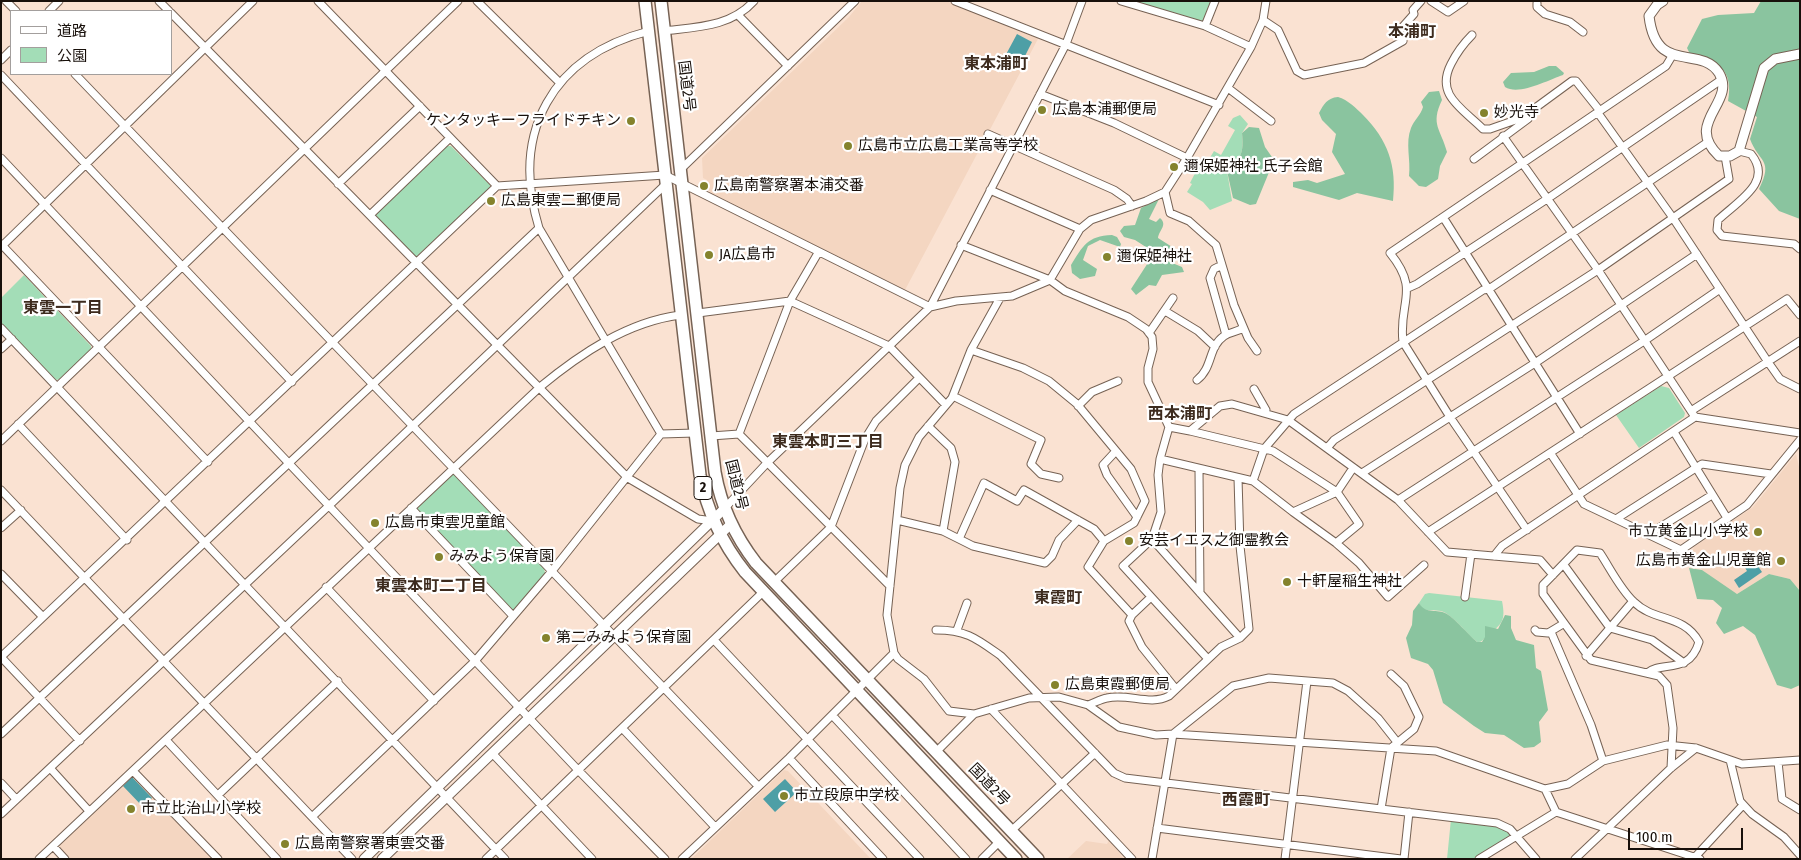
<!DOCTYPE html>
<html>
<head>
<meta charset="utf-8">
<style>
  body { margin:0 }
  #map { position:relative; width:1801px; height:860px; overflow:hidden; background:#fae2d2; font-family:"Fira Sans Condensed","Noto Sans JP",sans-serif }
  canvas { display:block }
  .frame { position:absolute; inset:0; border:2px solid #18100b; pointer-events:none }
  .legend { position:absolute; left:10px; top:10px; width:162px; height:65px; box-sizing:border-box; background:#fff; border:1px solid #a39f9d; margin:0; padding:6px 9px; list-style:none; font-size:15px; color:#18100b }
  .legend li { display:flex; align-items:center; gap:10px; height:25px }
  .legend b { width:25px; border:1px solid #a39f9d }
  .scale { position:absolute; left:1628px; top:828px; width:115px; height:22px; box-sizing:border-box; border:2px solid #18100b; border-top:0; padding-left:6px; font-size:15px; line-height:18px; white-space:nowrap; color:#18100b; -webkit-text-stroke:4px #fff; paint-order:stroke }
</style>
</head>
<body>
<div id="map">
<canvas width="1801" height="860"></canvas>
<div class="frame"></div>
<ul class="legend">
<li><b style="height:6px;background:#fff"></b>道路</li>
<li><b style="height:14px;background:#a3ddb7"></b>公園</li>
</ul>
<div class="scale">100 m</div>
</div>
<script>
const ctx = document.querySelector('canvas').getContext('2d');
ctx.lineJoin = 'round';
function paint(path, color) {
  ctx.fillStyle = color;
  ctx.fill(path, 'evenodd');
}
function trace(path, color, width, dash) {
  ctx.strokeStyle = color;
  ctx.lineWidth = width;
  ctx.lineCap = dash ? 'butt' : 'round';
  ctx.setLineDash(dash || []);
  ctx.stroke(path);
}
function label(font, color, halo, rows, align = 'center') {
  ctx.font = font + ' "Fira Sans Condensed","Noto Sans JP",sans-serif';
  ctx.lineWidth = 4.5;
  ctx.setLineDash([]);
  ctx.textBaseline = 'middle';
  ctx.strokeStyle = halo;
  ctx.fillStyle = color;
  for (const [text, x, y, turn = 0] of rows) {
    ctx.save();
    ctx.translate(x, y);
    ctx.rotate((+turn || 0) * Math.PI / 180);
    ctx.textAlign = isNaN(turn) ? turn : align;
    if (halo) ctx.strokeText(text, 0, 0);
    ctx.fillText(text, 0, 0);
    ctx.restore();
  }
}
const built = new Path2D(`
  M862 1H946L1039 37 905 290 710 194 707 180 703 178 702 158 849 17Z
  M1796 454 1800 471V591L1790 579 1769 574 1737 594 1731 592 1702 570 1691 554 1694 547 1753 507Z
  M784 770 788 771 871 859H691Z
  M133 773 214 859H69L58 844Z
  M1109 840 1124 859H1067L1086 841 1107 844Z`);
const green = new Path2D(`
  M1128 1H1212L1204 21 1201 23Z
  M1240 115 1248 124 1242 133C1244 154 1241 157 1227 171L1232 201 1210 210 1203 202 1187 192 1192 184 1190 183C1195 174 1198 164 1208 161L1214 151 1221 155 1235 130 1228 126 1233 118Z
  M446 146H451L490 185V189L416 257 376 217V213Z
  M24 275 91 346V349L61 379 56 380 1 323V298Z
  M1661 386 1669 388 1685 413 1684 417 1639 448 1616 415Z
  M451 474H454L544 568 545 573 516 610 511 611 417 510V506Z
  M1429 593 1502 601C1506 621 1502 624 1487 636 1482 640 1483 642 1477 642 1467 634 1452 614 1441 611 1435 610 1429 611 1422 609L1419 603 1425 594Z
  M1451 819 1497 825 1512 834 1511 838 1475 859H1447Z`);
const forest = new Path2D(`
  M1761 1H1800V219L1779 211 1759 189C1774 159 1759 163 1750 139L1757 117 1728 101C1734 71 1718 59 1690 54L1687 48 1702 19 1718 15 1754 13Z
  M1549 66H1556L1564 73 1563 75C1548 80 1519 96 1505 87L1503 82 1511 73 1534 72Z
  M1439 91 1442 100C1430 125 1441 129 1447 152L1440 166 1438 179 1426 187 1419 186 1409 176C1411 160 1405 143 1411 128 1414 120 1421 115 1423 107L1421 102 1429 92Z
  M1338 97C1348 100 1356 108 1363 115 1388 140 1397 166 1393 201L1357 193 1339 200 1293 187V182L1308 180 1317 183 1345 174 1332 152 1336 134 1322 120 1319 113C1324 104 1327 98 1338 97Z
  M1249 127 1259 128 1265 147 1274 160 1256 204 1250 205 1233 198 1227 171C1241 157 1244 154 1242 133Z
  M1159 199 1149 219 1156 222 1160 218C1168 225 1159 230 1158 238L1188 257 1185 264 1160 249H1149L1135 240 1124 237 1120 231 1124 226 1135 225 1141 208Z
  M1112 235 1117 237 1121 244 1120 247 1100 240 1088 246 1083 260 1097 269 1095 276 1080 279 1072 273 1071 265C1083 246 1087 236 1112 235Z
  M1153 255 1182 267 1184 272 1162 275 1156 286 1149 285 1136 295 1131 289Z
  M1689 568 1702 570 1737 594 1769 574 1790 579 1800 591V685L1791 689 1777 685 1755 635 1743 626 1724 634 1716 623 1722 608 1713 600 1697 599Z
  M1419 603C1426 615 1437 608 1447 614 1454 618 1469 635 1477 642H1482L1485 637V626L1498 629 1505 615 1511 616V628L1516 640 1534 645 1536 668 1541 671 1548 710 1539 722 1541 742 1534 747 1524 748 1504 735 1485 733 1474 726 1443 703 1433 670 1428 664 1411 658 1406 638 1412 625 1413 611Z`);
const water = new Path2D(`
  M1017 34 1032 42 1019 68 1003 60Z
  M1753 559 1762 572 1739 588 1734 580 1747 571 1744 566Z
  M132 777 152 798 143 807 123 786Z
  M785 779 797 792 775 812 763 799Z`);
const minor = new Path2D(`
  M6 1 16 11
  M159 1 169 11
  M318 1 497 186
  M477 1 559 82
  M955 1 1219 105
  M1121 1 1205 26 1251 47
  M1431 1 1448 12 1464 1
  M1537 3V7L1545 14 1570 22 1583 32
  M49 11 59 1
  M171 13 628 478 698 519 713 521
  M738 15 788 66
  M1263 20 1278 30 1297 71 1304 75 1364 63 1403 41 1398 32 1414 14 1413 10 1421 1
  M1205 26 1215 1
  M649 31C552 56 510 132 539 228L661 434 695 433
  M664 31C696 27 731 27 754 1
  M1472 35C1463 44 1457 52 1451 64 1435 95 1462 108 1483 129H1490L1527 116
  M1 60 11 50
  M75 74 758 786
  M1 75 292 382
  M1228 88 1271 121
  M1040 94 1114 123 1187 158
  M1598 113 1673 218 1768 362 1780 379 1800 389
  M988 134 1114 190 1127 199 1132 206
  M1503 136 1598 270 1695 417
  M1739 151 1751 154C1774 182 1738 201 1718 220L1717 230 1722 236 1794 244 1800 249
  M1 158 578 770 665 859
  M1474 159 1528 119 1527 114 1572 81H1576L1600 111
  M680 170 855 1
  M338 184 420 106
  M990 190 1080 229
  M1165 192 1170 213 1189 221 1216 245 1234 305 1248 338 1257 351
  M370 215 450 138
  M1443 217 1580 434
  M1 244 208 462
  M961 245 1050 280 1065 291 1128 317 1146 329 1152 337 1153 349 1148 368V382L1169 427 1190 431 1220 406 1232 404 1288 420 1398 500 1447 552 1540 560 1553 575
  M1 247 253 1
  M1222 265 1214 269 1210 278 1226 335
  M1408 288 1417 284 1547 199 1721 80
  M1165 311 1198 331 1215 347
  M698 313 790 301 889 346 946 405
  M1 328 505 859
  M1149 333 1173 298
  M1 349 12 339
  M971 350 1023 368 1049 381 1077 404 1131 469 1145 501 1134 523 1104 541 1088 567 1132 615
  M1197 380C1213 368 1208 347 1224 336 1230 332 1237 332 1243 328
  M1254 389 1266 410 1265 413
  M953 396 1041 440 1031 464 1041 474 1059 478
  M1078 406 1092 392 1118 381
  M1691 411 1800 341
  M18 424 127 540
  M928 426 951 448 955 462 943 531
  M1169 427 1160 459 1158 475 1161 512 1152 539 1123 566 1208 659
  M1190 431 1273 451 1337 492 1359 524 1336 543
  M1674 432 1727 518
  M739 434 790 301 818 253
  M711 436 739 434 890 586
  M1 441 458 1
  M1327 448 1334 440 1598 270 1729 179 1725 156
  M1116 451 1103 465 1107 475 1137 517
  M1551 454 1584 504 1681 550 1747 505 1800 440
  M1160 459 1253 481 1293 512 1337 492 1353 468
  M1199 469 1200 593
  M1362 473 1535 363 1697 254
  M1253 481 1264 449 1294 414 1483 290 1489 289 1708 142
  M1 490 352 859
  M1398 500 1644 341 1720 289
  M411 508 513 616
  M724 509 767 463 930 307 1066 44 1082 1
  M1293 512 1336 543 1359 563 1388 597 1424 565
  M1616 519 1702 464 1771 474
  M897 520 943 531 973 546 1045 563 1052 556 1059 540 1078 520
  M1 528 21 510
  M1527 530 1450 417 1403 342C1398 302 1421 291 1390 253L1666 66 1672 56
  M1428 532 1787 299 1800 315
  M1649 534 1712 495
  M959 539 984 483 1017 501 1024 490 1094 529 1104 541
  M1152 539 1240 638
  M1494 556 1502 546 1695 417 1800 433
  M1564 565 1610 628 1652 640 1684 663
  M1 574 43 617
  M774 582 831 527 865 439 876 421 919 378
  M326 587 434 701
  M1151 597 1132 615 1129 621 1142 647 1175 688
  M1465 597 1471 554
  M936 630C967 630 977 639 1001 656L1114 773 1125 778 1497 823 1510 829 1536 859
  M957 630 967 603
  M1535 630 1537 632 1548 633 1563 624
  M1551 632 1591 725 1603 761
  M714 640 920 859
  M1586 656 1633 601
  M1 657 497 186 665 175 930 307 956 301 1012 296 1050 280 1080 229 1091 220 1146 201 1165 192 1187 158 1251 47 1263 20 1266 1
  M1 657 80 741
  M1647 673C1661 660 1689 676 1699 642 1684 614 1654 622 1634 602 1620 589 1610 568 1600 553L1577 550 1543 585V594L1591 660 1659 676 1667 685 1673 728 1671 768
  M1088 705C1094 703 1101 699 1107 698 1128 693 1150 706 1169 696L1221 647 1240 638 1249 629 1240 546 1238 478
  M991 709 1132 859
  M974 714 949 711 924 679 898 659 894 653 887 615 900 488 905 465 919 437 952 398 971 350 1000 298
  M832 715 966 859
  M622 728 715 827
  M1 734 539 228
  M166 740 277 859
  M936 752 974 714 1029 698 1059 697 1088 705 1119 727 1156 735 1173 734 1436 751 1545 789 1556 812
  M492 753 592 859
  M789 758 883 859
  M1730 760 1740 801 1752 814 1784 837 1800 855
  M1778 762 1782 799 1800 810
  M50 768 89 811
  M133 771 218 859
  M1 783 16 799
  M1545 789 1568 784 1603 761 1667 745 1696 748 1742 764 1800 760
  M218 795 338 681
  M1381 809 1391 748 1414 729 1419 717 1404 686 1391 674
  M1 814 335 500 667 183
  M313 816 475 661 552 571 661 434
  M1157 828 1401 859
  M1011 831 1095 753
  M53 846 65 859
  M1695 857 1743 805
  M39 859 540 387C580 354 627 322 680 315
  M486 859 763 592
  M682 859 789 758 894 653
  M982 859 1000 841
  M1152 859 1173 734 1233 686 1269 678 1333 683 1348 691 1378 718 1397 742
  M1285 859 1307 681
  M1404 859 1409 812
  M1479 859 1556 812 1700 859
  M1575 859 1671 768 1696 748`);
const tertiary = new Path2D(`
  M1663 1 1657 5 1649 16C1656 76 1700 44 1719 73 1737 103 1683 122 1719 156H1730L1739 151 1764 68 1775 59 1800 54
  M364 859 724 509
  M382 859 731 524`);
const trunk = new Path2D(`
  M645 1 700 475C707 511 722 543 745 572L1016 859
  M661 1 715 472C721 506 735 536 756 563L1038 859`);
const markers = [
  [1042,110,5,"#84832d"],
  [1484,113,5,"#84832d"],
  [631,121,5,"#84832d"],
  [848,146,5,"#84832d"],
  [1174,167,5,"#84832d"],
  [704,186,5,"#84832d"],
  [491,201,5,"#84832d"],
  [709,255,5,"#84832d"],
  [1107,257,5,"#84832d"],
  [375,523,5,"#84832d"],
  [1758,532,5,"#84832d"],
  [1129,541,5,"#84832d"],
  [439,557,5,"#84832d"],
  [1781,561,5,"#84832d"],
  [1287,582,5,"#84832d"],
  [546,638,5,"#84832d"],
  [1055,685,5,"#84832d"],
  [784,796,5,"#84832d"],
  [131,809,5,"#84832d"],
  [285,844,5,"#84832d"]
];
const shields = [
  [703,488,18]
];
const shieldNames = [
  ["2",703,488]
];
const streetNames = [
  ["国道2号",686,86,83],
  ["国道2号",736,485,76],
  ["国道2号",989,785,46]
];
const poiNames = [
  ["広島本浦郵便局",1052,110],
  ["妙光寺",1494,113],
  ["ケンタッキーフライドチキン",621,121,"right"],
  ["広島市立広島工業高等学校",858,146],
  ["邇保姫神社 氏子会館",1184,167],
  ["広島南警察署本浦交番",714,186],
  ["広島東雲二郵便局",501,201],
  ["JA広島市",719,255],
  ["邇保姫神社",1117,257],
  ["広島市東雲児童館",385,523],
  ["市立黄金山小学校",1748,532,"right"],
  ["安芸イエス之御霊教会",1139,541],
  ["みみよう保育園",449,557],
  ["広島市黄金山児童館",1771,561,"right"],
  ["十軒屋稲生神社",1297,582],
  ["第二みみよう保育園",556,638],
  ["広島東霞郵便局",1065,685],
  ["市立段原中学校",794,796],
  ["市立比治山小学校",141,809],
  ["広島南警察署東雲交番",295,844]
];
const neighbourhoodNames = [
  ["本浦町",1412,33],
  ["東本浦町",996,65],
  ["東雲一丁目",63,309],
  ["西本浦町",1180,415],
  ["東雲本町三丁目",828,443],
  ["東雲本町二丁目",431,587],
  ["東霞町",1058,599],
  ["西霞町",1246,801]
];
paint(built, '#f4d6c1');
paint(green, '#a3ddb7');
paint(forest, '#8ac49f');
paint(water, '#4e9fa6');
trace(minor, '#766254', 9);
trace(tertiary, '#766254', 11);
trace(trunk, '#766254', 14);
trace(minor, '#fff', 7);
trace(tertiary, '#fff', 9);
trace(trunk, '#fff', 11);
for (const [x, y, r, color] of markers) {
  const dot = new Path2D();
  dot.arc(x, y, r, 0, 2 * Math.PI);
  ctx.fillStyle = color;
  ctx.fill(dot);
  trace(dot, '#fff', 2);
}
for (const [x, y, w] of shields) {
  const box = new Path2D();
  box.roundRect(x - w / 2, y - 11.5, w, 23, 4);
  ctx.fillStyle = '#fff';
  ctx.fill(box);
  trace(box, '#18100b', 1);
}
label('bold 14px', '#18100b', null, shieldNames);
label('15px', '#18100b', '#fff', streetNames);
label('15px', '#18100b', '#fff', poiNames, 'left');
label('bold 16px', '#3d2b1e', '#fff', neighbourhoodNames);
</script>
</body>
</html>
